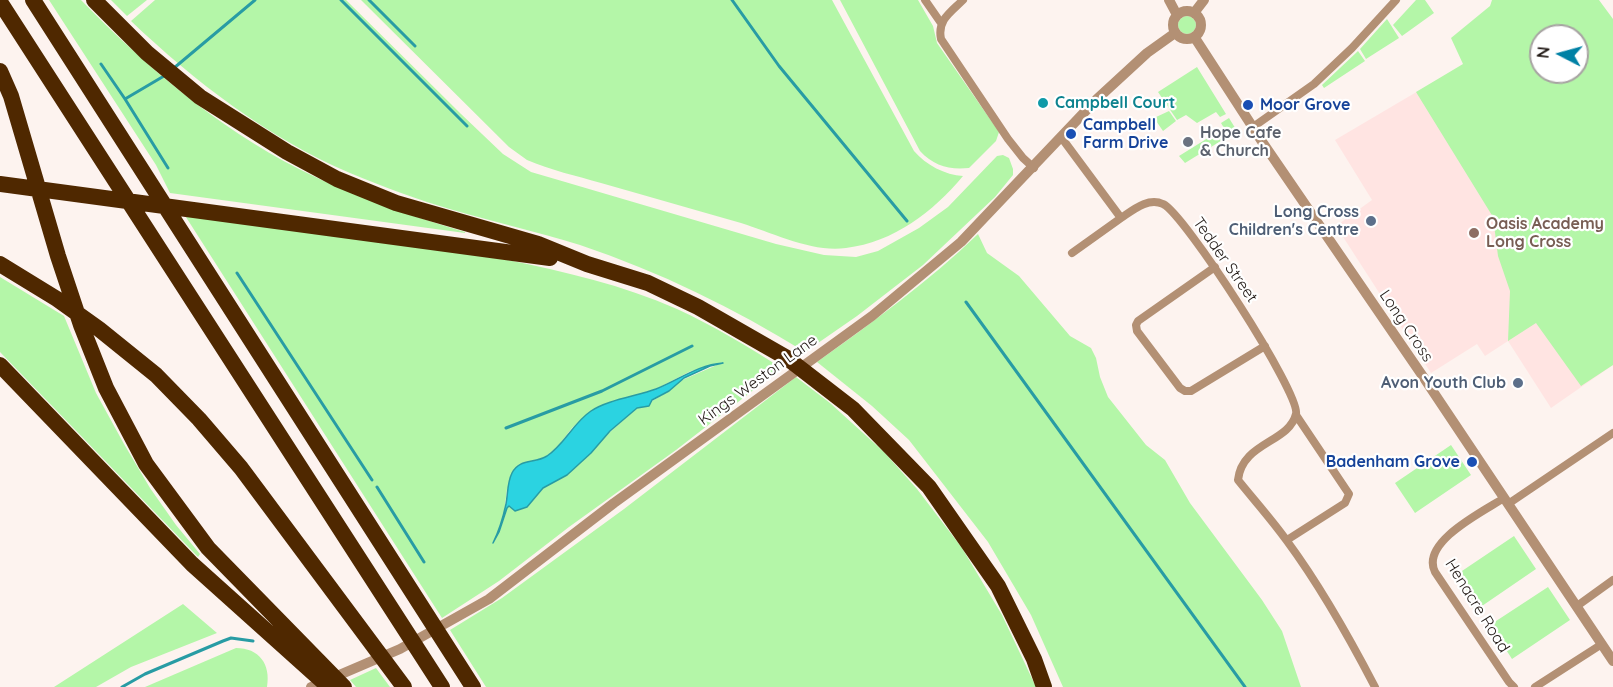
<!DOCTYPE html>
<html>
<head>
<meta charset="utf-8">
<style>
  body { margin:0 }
  #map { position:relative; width:1613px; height:687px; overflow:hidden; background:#fdf3ef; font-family:Quicksand,sans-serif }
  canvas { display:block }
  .north { position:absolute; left:1529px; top:24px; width:60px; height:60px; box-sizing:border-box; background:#fff; border:2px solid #a7a3a2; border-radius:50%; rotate:276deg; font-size:16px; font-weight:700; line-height:24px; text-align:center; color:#221a16 }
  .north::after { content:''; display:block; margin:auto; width:21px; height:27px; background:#0081a5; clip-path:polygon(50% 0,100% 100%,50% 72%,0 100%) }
</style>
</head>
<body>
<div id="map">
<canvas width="1613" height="687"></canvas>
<div class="north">N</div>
</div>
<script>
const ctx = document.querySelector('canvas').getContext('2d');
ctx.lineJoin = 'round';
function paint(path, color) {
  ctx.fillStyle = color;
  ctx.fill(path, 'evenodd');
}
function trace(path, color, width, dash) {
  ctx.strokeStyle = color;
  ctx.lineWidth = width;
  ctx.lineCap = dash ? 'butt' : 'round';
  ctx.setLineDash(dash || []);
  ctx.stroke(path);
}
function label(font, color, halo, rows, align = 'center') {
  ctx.font = font + ' Quicksand,sans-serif';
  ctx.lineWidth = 4.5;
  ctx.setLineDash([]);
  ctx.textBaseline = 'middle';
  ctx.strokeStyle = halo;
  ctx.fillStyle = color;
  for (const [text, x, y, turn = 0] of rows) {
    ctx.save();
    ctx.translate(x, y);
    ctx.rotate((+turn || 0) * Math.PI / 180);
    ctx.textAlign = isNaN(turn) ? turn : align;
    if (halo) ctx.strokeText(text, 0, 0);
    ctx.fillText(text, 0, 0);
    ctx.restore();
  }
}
const education = new Path2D(`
  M1464 64 1613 365 1551 408 1508 341 1485 356 1477 344 1431 373 1336 226 1372 200 1335 140Z`);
const green = new Path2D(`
  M49 0H81C145 66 217 127 299 169 352 196 408 215 465 232V233L170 193 156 165Z
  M111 0H147L127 16Z
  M155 0H346L461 114 503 154 531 172 555 179 776 244 824 255 856 257 878 251 919 228 948 207 997 156 1003 155 1009 158 1013 169V175L995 197 923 265 857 316 805 352C734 308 660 272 580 245 538 232 495 222 453 210 418 200 384 187 350 173 268 138 195 82 131 21Z
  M361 0H832L914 151C926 165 945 175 963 176 933 212 894 242 846 248 813 253 773 233 741 223 694 210 648 196 601 183 577 176 550 170 527 160L509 147Z
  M840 0H918L933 26 937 43 999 132 996 141 969 168C949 170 934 166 920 151Z
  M1416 0H1425L1434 13 1402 36 1393 25Z
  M1492 0H1599L1613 19V365L1581 386 1536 323 1508 341 1510 291 1498 256 1493 217 1416 92 1463 64 1451 38 1490 6ZM1541 36H1577V72H1541Z
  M1178 25a9 9 0 1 1 18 0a9 9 0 1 1-18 0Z
  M1387 19 1399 38 1366 59 1360 49Z
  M1358 51 1365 61 1324 88 1322 85Z
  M1197 67 1226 114 1220 117 1216 112 1197 123 1186 115 1177 120 1158 92Z
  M1169 111 1176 121 1163 131 1154 118Z
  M1229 118 1237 131 1185 163 1179 156 1224 128 1221 123Z
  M184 214 508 260C565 272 623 285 677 309 714 326 748 347 782 368L676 450 569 527 499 581 442 618ZM719 364 680 381 669 391 652 401 649 406 637 408 602 439 591 453 567 475 543 488 527 507 515 511 508 506 504 513 507 489 534 461 547 456 559 445 572 428 592 410 658 388 691 371Z
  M978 234 987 253 1019 276 1070 336 1091 348 1096 358 1100 377 1108 397 1146 445 1165 460 1190 503 1262 600 1282 631 1301 687H1063L1031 615 988 542 909 440 872 406 817 362C873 322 928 282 978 234Z
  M0 277 64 316 96 393 124 444 150 488 176 525 200 554 198 557 0 352Z
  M796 377 830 403 884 452 917 489 962 548 1002 615 1036 687H486L450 630 502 598 624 509Z
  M1451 445 1471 475 1415 513 1395 483Z
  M1514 536 1536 569 1479 608 1456 575Z
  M1548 587 1570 620 1512 659 1490 625Z
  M183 604 217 633 131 667 96 687H54Z
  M236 648C259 648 271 664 267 687H145Z
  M376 668 390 687H356L350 680Z`);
const water = new Path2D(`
  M723 363 710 366 684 378 669 391 652 400 649 406 637 408 610 431 591 453 567 475 543 488 527 507 515 511 509 506 507 508 499 532 493 543C499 531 503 518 506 504 508 494 507 483 512 473 520 458 534 464 547 456 565 444 573 423 591 411 607 400 637 396 656 389 679 380 697 365 723 363Z`);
const stream = new Path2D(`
  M341 0 467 126
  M369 0 415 46
  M732 0 779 66 907 221
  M101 64 125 99
  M174 68 255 0
  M164 76 125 99 168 168
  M237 273 372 480
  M966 302 1245 687
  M506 428 602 391 692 346
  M377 487 424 562
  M122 687 145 674 223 641 231 638 253 641`);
const minor = new Path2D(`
  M925 0 941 23
  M963 0C951 12 937 20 941 39L1008 139 1023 158 1034 168
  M1253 127 1314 84 1352 48 1396 0
  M1061 137 1121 218C1133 210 1148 197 1163 204 1184 213 1301 394 1296 414 1289 443 1242 442 1238 480 1254 500 1272 520 1287 541 1321 587 1349 637 1375 687
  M1072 253 1121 218
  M1215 267 1138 321 1136 325 1137 331 1180 388 1185 391H1191L1265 346
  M1504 498C1484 511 1420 542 1435 572L1509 682 1514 687
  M1508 504 1613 433
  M1287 540 1345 503 1349 494 1296 415
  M1577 606 1613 580
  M1535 687 1602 644`);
const tertiary = new Path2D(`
  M1169 0 1177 15
  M1173 25a14 14 0 1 1 28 0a14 14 0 1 1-28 0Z
  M1194 13 1204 0
  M1195 38 1263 143 1424 378 1613 661
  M311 687 400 649 489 599 614 503 872 316 961 242 1097 99 1147 53 1175 33`);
const motorway = new Path2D(`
  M33 0 473 687
  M94 0 147 53 200 97 287 152 337 179 396 203 538 244 587 264 648 283 698 307 787 358 853 409 929 487 998 586 1034 659 1044 687
  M0 2 442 687
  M0 71 11 96 58 256 81 325 106 388 146 464 208 548 344 687
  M0 184 550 258
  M0 264 57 299 99 329 156 375 199 419 241 468 404 687
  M0 365 192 564 329 687`);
const markers = [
  [1043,103,6,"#0f9aa8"],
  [1248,105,6,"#1a4fb4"],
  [1071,134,6,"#1a4fb4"],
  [1188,142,6,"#6b7280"],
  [1371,221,6,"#5c6f8a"],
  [1474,233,6,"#8d6e63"],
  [1518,383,6,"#5c6f8a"],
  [1472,462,6,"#1a4fb4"]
];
const cultureNames = [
  ["Campbell Court",1055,103]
];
const transitNames = [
  ["Moor Grove",1260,105],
  ["Campbell",1083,125],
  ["Farm Drive",1083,143],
  ["Badenham Grove",1460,462,"right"]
];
const worshipNames = [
  ["Hope Cafe",1200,133],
  ["& Church",1200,151]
];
const serviceNames = [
  ["Long Cross",1359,212],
  ["Children's Centre",1359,230],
  ["Avon Youth Club",1506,383]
];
const educationNames = [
  ["Oasis Academy",1486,224],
  ["Long Cross",1486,242]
];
const streetNames = [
  ["Tedder Street",1225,260,55],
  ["Long Cross",1406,326,56],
  ["Kings Weston Lane",758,380,-36],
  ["Henacre Road",1477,606,58]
];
paint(education, '#ffe4e2');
paint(green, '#b4f6a8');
paint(water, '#2bd3e1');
trace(water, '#289ca4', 1.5);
trace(stream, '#289ca4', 3);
trace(minor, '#b39074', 8);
trace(tertiary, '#b39074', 10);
trace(motorway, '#4f2800', 16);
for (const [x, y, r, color] of markers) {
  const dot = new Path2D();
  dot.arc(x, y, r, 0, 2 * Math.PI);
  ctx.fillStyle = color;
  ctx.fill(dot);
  trace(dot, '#fff', 2);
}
label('bold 16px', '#0d838f', '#fff', cultureNames, 'left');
label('bold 16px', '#164399', '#fff', transitNames, 'left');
label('bold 16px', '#5b616d', '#fff', worshipNames, 'left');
label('bold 16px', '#4e5e75', '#fff', serviceNames, 'right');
label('bold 16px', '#785e54', '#fff', educationNames, 'left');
label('16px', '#221a16', '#fff', streetNames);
</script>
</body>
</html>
